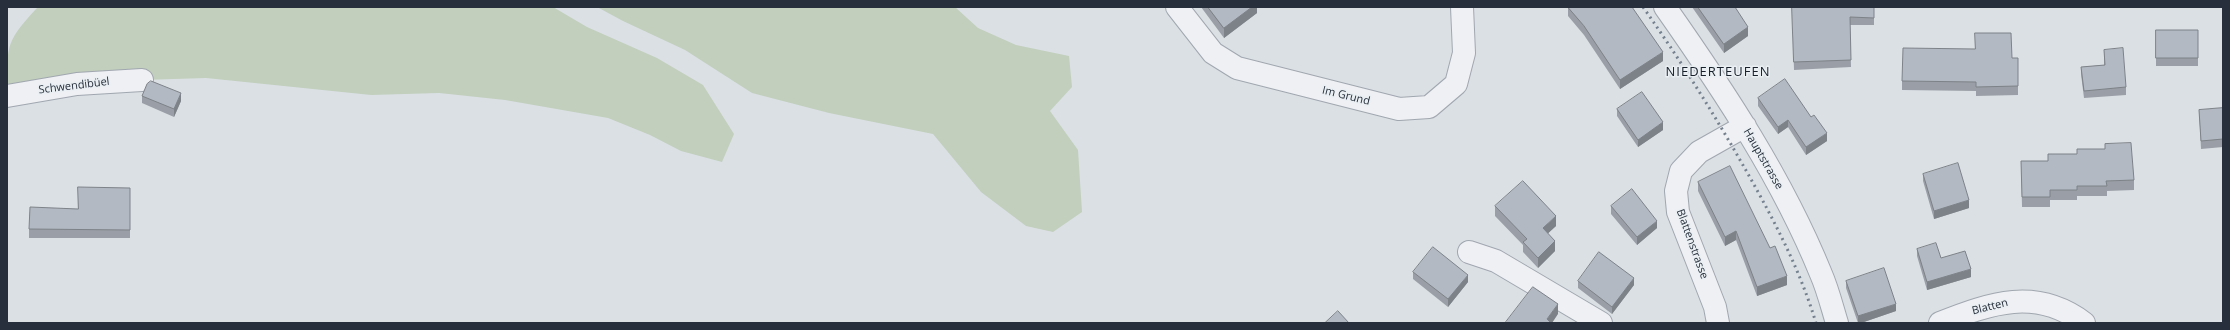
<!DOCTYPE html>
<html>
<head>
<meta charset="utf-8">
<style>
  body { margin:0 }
  #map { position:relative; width:2230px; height:330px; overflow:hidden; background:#dbe0e5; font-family:"Open Sans",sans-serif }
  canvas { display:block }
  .frame { position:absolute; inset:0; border:8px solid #262f3b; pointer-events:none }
</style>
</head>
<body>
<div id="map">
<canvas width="2230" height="330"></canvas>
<div class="frame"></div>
</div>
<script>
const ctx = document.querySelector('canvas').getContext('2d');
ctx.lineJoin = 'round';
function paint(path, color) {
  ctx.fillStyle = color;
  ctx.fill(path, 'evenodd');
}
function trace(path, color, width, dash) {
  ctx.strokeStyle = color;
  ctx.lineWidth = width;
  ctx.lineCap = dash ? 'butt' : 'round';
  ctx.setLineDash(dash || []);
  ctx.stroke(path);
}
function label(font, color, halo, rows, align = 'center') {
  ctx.font = font + ' "Open Sans",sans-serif';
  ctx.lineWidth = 3;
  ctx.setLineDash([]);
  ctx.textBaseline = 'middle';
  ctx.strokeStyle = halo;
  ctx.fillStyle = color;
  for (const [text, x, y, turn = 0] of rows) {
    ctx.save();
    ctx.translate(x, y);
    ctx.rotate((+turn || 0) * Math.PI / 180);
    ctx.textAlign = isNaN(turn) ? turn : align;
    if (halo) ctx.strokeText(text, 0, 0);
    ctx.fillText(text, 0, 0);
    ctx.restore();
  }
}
const green = new Path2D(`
  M38 7H553L587 27 657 58 703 85 734 134 722 162 681 151 650 135 608 118 505 100 439 93 371 95 206 78 142 80 7 91C7 45 6 41 38 7Z
  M597 7H955L978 28 1016 45 1069 56 1072 87 1050 111 1078 150 1082 212 1053 232 1026 226 981 192 933 134 829 113 752 93 685 50 623 21Z`);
const minor = new Path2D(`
  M1177 7 1213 53 1237 68 1399 109 1429 107 1456 84 1464 53 1462 7
  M1665 7C1724 91 1782 178 1821 274 1828 290 1832 307 1837 323
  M7 96 77 84 142 80
  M1469 252 1496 261 1601 323
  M1718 323 1715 307 1678 212 1676 191 1681 171 1699 152 1745 126
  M1940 323C1991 303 2036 287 2084 323`);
const rail = new Path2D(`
  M1643 7C1681 61 1716 117 1748 174 1775 222 1800 270 1816 323`);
const wall = new Path2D(`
  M1201 7H1257V13L1224 38Z
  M1568 7 1663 61 1620 89 1584 35 1568 16Z
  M1692 7H1735L1748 36 1724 53Z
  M1792 7H1874V25H1850L1851 67 1794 70Z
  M2156 30H2198V66H2156Z
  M2104 50 2126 87V95L2084 98 2081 74V67L2104 65Z
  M2012 58H2018V95L1976 96V91L1902 90V81Z
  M142 96 181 101 174 117 142 103Z
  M1758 98 1827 141 1806 155 1788 127 1778 134 1758 106Z
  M2223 108V147L2201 149 2199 110Z
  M1617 109 1663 130 1638 147 1617 116Z
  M2021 161H2048L2134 180V190L2107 191V196H2077V200H2050V207H2022Z
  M1923 174 1969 208 1934 219 1923 181Z
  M1698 182 1787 285 1757 296 1736 240 1725 246 1698 191Z
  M130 188V238H29V229L78 209Z
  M1495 206 1556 226 1548 233 1555 251 1538 268 1523 252V245L1495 216Z
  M1611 206 1657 228 1637 245 1611 214Z
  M1917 249 1941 258 1971 277 1927 290 1917 256Z
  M1413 272 1468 282 1448 307 1413 279Z
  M1578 281 1634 285 1612 314 1578 288Z
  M1846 281 1896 311 1861 323H1858L1846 288Z`);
const shadedWall = new Path2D(`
  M1252 7H1257V13L1224 38V28Z
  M1748 27V36L1724 53V44Z
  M1663 52V61L1620 89V80Z
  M181 93V101L174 117V109Z
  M1788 120V127L1778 134V127Z
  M1663 122V130L1638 147V140Z
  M1827 133V141L1806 155V147Z
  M1969 200V208L1934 219V211Z
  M1556 216V226L1543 238V228Z
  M1657 221V228L1637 245V237Z
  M1736 231V240L1725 246V237Z
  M1555 241V251L1538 268V258Z
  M1971 269V277L1927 290V282Z
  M1468 275V282L1448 307V299Z
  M1787 276V285L1757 296V287Z
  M1634 278V285L1612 314V307Z
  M1558 304V314L1552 323H1547V319Z
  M1896 304V311L1861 323H1858V316Z`);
const building = new Path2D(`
  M1208 7H1252L1224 28Z
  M1568 7H1632L1663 52 1620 80 1584 26Z
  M1698 7H1735L1748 27 1724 44Z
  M1792 7H1874V18L1850 17 1851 60 1794 62Z
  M2156 30H2198V58H2156Z
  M1975 33H2011L2012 58H2018V86L1976 87V82L1902 81 1903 48 1975 49Z
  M2123 48 2126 87 2084 91 2081 67 2105 65 2104 50Z
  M1785 79 1811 117 1814 115 1827 133 1806 147 1788 120 1778 127 1758 98Z
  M151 81 181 93 174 109 142 96 147 84Z
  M1642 92 1663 122 1638 140 1617 109Z
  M2223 108V139L2201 141 2199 110Z
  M2131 143 2134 180 2106 181 2107 186H2077V190H2050V197H2022L2021 161H2048V154H2077V149H2105V144Z
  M1958 163 1969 200 1934 211 1923 174Z
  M1730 166 1770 248 1775 246 1787 276 1757 287 1736 231 1725 237 1698 182Z
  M1523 181 1556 216 1543 228 1555 241 1538 258 1523 242 1527 239 1495 206Z
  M78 187 130 188V230L29 229 30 207 78 209Z
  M1632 189 1657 221 1637 237 1611 206Z
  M1936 243 1941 258 1965 251 1971 269 1927 282 1917 249Z
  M1433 247 1468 275 1448 299 1413 272Z
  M1599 252 1634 278 1612 307 1578 281Z
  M1884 268 1896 304 1858 316 1846 281Z
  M1533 287 1558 304 1547 319 1551 323H1507L1506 322Z
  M1338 311 1349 323H1325Z`);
const streetNames = [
  ["Schwendibüel",74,86,-7],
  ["Im Grund",1346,96,14],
  ["Hauptstrasse",1763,159,60],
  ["Blattenstrasse",1692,244,70],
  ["Blatten",1990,307,-14]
];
const quarterNames = [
  ["NIEDERTEUFEN",1718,72]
];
paint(green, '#c2cfbd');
trace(minor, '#a1a7af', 24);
trace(minor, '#eef0f4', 22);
trace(rail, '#75808e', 3, [2, 4]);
paint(wall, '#9a9fa7');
paint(shadedWall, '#7d8288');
paint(building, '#b3b9c2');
trace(building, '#7d8288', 1);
label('11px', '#262f3b', '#eaeff3', streetNames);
ctx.letterSpacing = '1px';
label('13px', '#18202b', '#eaeff3', quarterNames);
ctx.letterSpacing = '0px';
</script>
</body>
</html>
